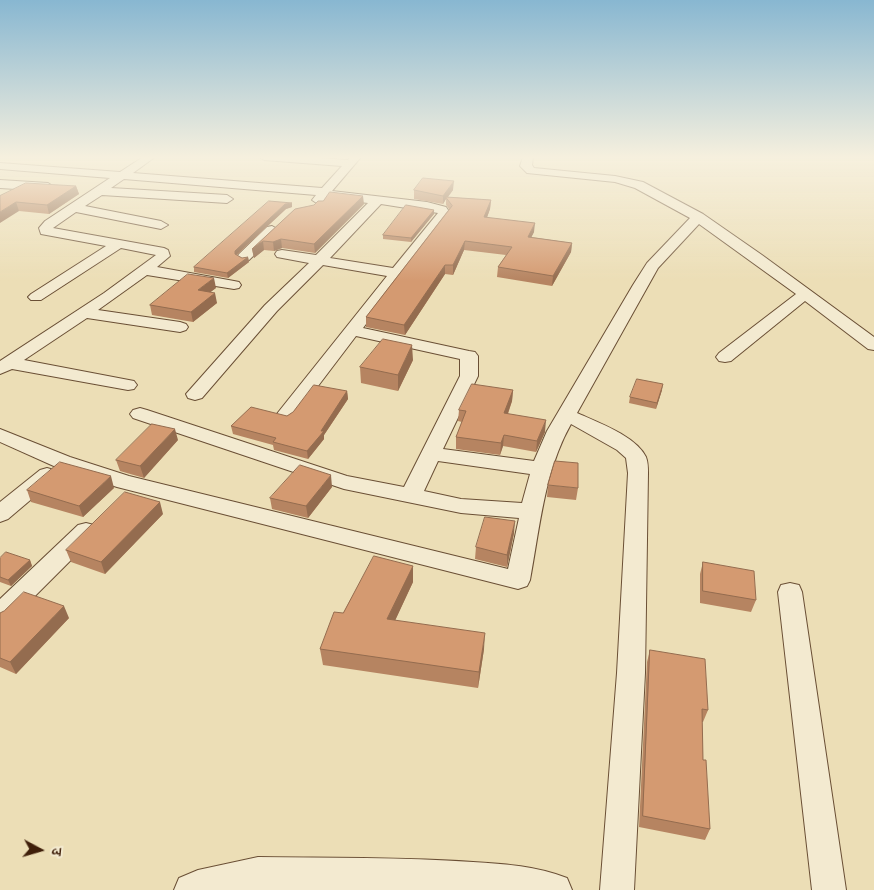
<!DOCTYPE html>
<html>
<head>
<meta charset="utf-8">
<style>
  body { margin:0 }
  #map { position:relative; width:874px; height:890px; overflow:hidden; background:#ecdeb6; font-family:"Sorts Mill Goudy","Noto Serif Devanagari",serif }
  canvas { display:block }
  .north { position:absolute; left:15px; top:825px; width:50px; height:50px; -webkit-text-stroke:4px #f3ead0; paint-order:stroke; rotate:96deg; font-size:14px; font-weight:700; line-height:20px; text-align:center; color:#3f1f0a }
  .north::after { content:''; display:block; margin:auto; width:18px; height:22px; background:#3f1f0a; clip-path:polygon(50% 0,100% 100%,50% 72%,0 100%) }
</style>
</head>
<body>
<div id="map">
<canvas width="874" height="890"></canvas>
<div class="north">उ</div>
</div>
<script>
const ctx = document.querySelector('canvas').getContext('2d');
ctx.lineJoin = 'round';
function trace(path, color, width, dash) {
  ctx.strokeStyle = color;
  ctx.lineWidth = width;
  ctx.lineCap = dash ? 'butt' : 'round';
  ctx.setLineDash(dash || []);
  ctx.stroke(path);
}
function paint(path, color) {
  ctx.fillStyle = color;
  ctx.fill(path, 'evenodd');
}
const street = new Path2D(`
  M143 157H155L133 173 322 188 342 166 264 160 259 157H306L348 160 350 157H361L332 191 427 202 446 207 450 213 448 216 363 328 469 351 475 352 478 356V376L443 449 534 461 547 431 633 285 647 263 690 218 635 188 615 182 527 173 520 166 523 157H533L532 165 534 168 615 176 643 182 703 214 762 255 874 337V350L868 349 805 301 731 361 725 362 719 361 716 357 719 353 796 294 699 224 658 268 577 413C597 422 636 436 646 457 648 462 648 468 648 473L645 673 634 890H600L617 673 628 473 626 458 617 450 571 424C544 472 540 527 530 580L527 586 518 589 117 487 56 467 0 442V429L70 457 129 476 508 569 519 518 461 513 344 489 133 418 130 414 133 410 140 408 147 410 347 476 404 487 460 376V359L356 336 293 419 286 421 279 419 276 415 387 276 323 265 277 311 202 398 195 400 188 398 186 394 265 305 309 263 277 257 275 254 277 251 282 250 316 255 368 203 326 198 322 203 318 204 312 200 316 195 124 179 111 188 227 195 233 199 227 203 102 195 85 206 161 221 168 225 161 229 76 212 53 228 164 248 168 250 170 256 157 267 234 281 239 282 241 285 239 288 234 289 147 275 98 310 180 322 186 324 188 327 186 330 180 332 87 318 24 360 134 381 137 385 134 389 128 390 12 369 0 374V361L104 293 156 255 121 248 41 300H31L28 297 31 294 106 246 41 234 39 228 45 221 110 178 0 169V163L120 172ZM381 204 438 213 393 268 330 258ZM438 461 530 474 522 503 461 499 424 491Z
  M0 180 48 183 54 187 48 191 0 188Z
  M272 226 279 230 277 233 249 260H239L237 257 239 254 267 227Z
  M47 468 54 470 57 475 54 480 8 519 0 522V502L40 470Z
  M86 523 94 525 97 531 94 537 9 622 0 625V599L78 525Z
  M790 583 799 585 802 592 846 890H812L778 592 781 585Z
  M258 857C330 858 402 857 473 862 505 864 537 866 567 878L572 890H174L179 878 198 870Z`);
const wall = new Path2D(`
  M76 186 79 194 49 214 19 211 0 196Z
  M414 190H453L448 197 491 200 490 209 487 217 534 232 531 237 572 243 571 252 552 286 497 277 498 267 506 255 464 250 453 275 445 274 405 335 366 327V317L449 209 446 205V199L443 204 414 199Z
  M292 203V207L286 209 237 255 242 258 248 257 249 262 228 278 194 272V267Z
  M364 204 315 253 282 248 274 251 264 250 254 258 252 249 295 209Z
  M434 210V214L411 242 383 239V235Z
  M216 288 210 292 217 303 193 322 152 315 150 305Z
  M413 360 398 391 361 383 360 367Z
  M513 390 512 401 508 414 545 432 536 452 503 446 500 455 456 449V437L462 422 458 421 459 410Z
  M662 390 656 409 629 403 630 397Z
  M347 391 348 399 324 435V439L308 459 274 450 273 445 233 434 231 426 287 416Z
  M178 440 144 478 120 471 116 460Z
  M548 485 578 488 576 500 547 497Z
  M332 487 308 518 272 509 270 498Z
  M114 488 83 517 31 502 27 490Z
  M163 514 105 574 71 562 66 550Z
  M514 533 507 567 475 559 476 547Z
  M0 558 30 560 32 566 11 586 0 582Z
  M703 562 756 600 751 612 700 603V574Z
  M413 566V582L395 620 484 649 478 688 323 665 320 649 343 613Z
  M0 613 69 618 16 674 0 667Z
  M650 650 708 710 703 722H702L703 760 710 829 705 840 639 827 647 662Z`);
const shadedWall = new Path2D(`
  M454 181 453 190 447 198 446 197V199L443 204V196Z
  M76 186 79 194 49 214 47 205Z
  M363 196 364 204 315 253 314 244Z
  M491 200 490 209 484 226V217Z
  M16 202 19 211 0 223V212Z
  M292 203V207L286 209 235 256V251L285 204Z
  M434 210V214L411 242V238Z
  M535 223 534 232 527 246 528 237Z
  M281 239 282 248 274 251 273 242Z
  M263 241 264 250 254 258 252 249Z
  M465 241 464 250 453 275V265Z
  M572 243 571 252 552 286 553 276Z
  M248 257 249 262 228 278 227 273Z
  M445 265V274L405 335 404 325Z
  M214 278 216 288 200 300 198 290Z
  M215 293 217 303 193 322 191 312Z
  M412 345 413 360 398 391V375Z
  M663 384 662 390 656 409 657 403Z
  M513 390 512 401 504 424V413Z
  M347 391 348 399 324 435V439L308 459 307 451Z
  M546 420 545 432 536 452 537 441Z
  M175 429 178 440 144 478 140 466Z
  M504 435 503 446 500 455 501 443Z
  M331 475 332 487 308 518 306 506Z
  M111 476 114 488 83 517 79 506Z
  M160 502 163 514 105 574 101 562Z
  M515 521 514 533 507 567V555Z
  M30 560 32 566 11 586 8 580Z
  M413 566V582L388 636 387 619Z
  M64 606 69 618 16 674 10 662Z
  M485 633 484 649 478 688 479 672Z`);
const building = new Path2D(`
  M423 178 454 181 443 196 414 190Z
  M26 183 76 186 47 205 16 202 0 212V196Z
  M330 192 363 196 314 244 281 239 273 242 263 241 252 249 295 209 314 205 318 201H323Z
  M446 197 491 200 484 217 535 223 528 237 572 243 553 276 498 267 512 247 465 241 453 265H445L404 325 366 317 452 206Z
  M269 201 292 203 285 204 235 251V254L242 258 248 257 227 273 194 267Z
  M406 205 434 210 411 238 383 235Z
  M188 274 214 278 198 290 215 293 191 312 150 305Z
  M383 339 412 345 398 375 360 367Z
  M637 379 663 384 657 403 630 397Z
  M472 384 513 390 504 413 546 420 537 441 504 435 501 443 456 437 466 411 459 410Z
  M314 385 347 391 321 431H324L307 451 273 442 276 438 231 426 251 407 287 416 293 412Z
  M152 424 175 429 140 466 116 460Z
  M555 461 578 463V488L548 485Z
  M60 462 111 476 79 506 27 490Z
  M300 465 331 475 306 506 270 498Z
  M125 492 160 502 101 562 66 550Z
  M485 517 515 521 507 555 476 547Z
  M6 552 30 560 8 580 0 577V558Z
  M374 556 413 566 387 619 485 633 479 672 320 649 334 612 343 613Z
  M703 562 754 571 756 600 703 591Z
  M24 592 64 606 10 662 0 658V613L4 611Z
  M650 650 705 659 708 710 702 709 703 760H706L710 829 643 816Z`);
trace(street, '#6a4f35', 2);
paint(street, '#f3ead0');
paint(wall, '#b68461');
paint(shadedWall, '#946c4f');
paint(building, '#d49a71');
trace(building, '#946c4f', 1);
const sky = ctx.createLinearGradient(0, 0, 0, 281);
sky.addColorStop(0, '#88b7d1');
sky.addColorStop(0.56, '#f6f0de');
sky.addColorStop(1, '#f6f0de00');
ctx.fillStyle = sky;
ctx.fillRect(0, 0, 874, 281);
</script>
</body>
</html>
